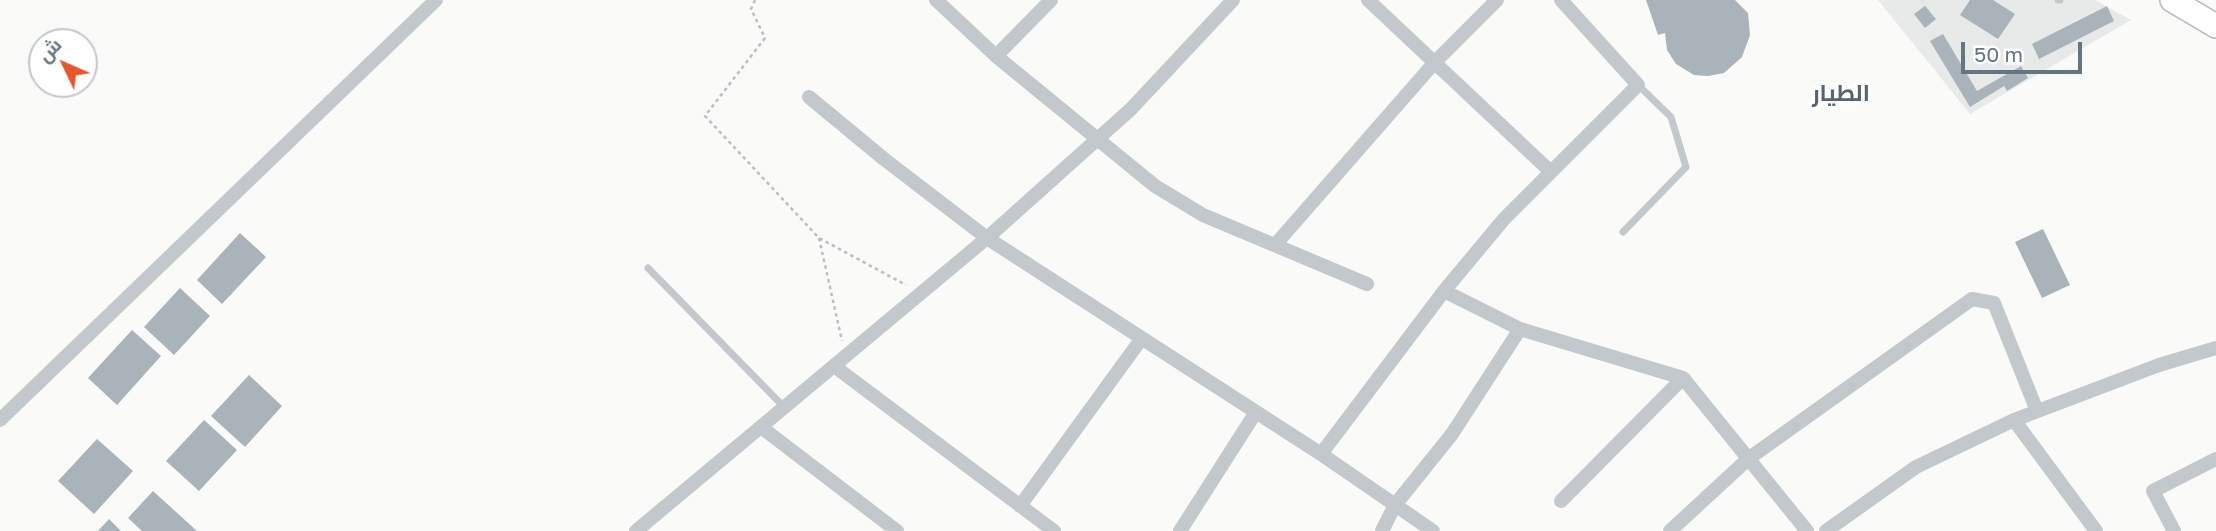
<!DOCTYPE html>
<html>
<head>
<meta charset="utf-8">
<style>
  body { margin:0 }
  #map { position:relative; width:2216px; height:531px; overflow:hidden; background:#fafaf8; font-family:"Golos Text",Cairo,sans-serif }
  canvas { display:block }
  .north { position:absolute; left:28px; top:28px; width:70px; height:70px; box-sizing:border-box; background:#fff; border:2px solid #c1c8cd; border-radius:50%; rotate:314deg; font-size:19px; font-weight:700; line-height:28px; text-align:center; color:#657683 }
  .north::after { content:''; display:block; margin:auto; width:24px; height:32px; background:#e4572e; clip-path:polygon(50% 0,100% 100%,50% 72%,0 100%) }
  .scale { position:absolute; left:1961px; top:42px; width:121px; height:32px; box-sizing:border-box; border:4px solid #657683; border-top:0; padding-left:9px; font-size:21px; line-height:24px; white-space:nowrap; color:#657683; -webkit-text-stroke:5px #fff; paint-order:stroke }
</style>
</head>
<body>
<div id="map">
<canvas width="2216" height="531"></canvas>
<div class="north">ش</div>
<div class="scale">50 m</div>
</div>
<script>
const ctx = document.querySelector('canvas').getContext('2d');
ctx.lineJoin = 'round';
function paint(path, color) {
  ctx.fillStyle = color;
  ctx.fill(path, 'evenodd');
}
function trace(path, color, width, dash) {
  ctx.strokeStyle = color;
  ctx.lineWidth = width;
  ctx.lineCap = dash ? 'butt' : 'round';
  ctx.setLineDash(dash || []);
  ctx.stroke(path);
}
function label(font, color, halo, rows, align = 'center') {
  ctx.font = font + ' "Golos Text",Cairo,sans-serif';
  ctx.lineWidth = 7;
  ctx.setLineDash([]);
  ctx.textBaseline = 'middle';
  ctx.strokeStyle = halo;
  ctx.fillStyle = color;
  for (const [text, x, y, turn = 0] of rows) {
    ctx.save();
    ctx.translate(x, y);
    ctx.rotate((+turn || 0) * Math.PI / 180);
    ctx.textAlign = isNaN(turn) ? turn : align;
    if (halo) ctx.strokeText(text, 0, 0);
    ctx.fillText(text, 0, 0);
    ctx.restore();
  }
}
const built = new Path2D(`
  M1878 0H2095L2131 20 1970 114Z`);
const building = new Path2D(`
  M1646 0H1735L1748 13 1750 35 1742 57 1724 73 1708 76 1694 75 1676 64 1667 50 1665 33 1658 35Z
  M1970 0H1993L2015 14 1998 39 1960 15Z
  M1925 6 1936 19 1925 28 1914 14Z
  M2107 6 2114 21 2039 59 2032 44Z
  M1943 34 1977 91 2021 66 2028 78 2007 91 2004 86 1970 107 1930 41Z
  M2043 229 2070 285 2042 298 2015 242Z
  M240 233 266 257 222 304 197 280Z
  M180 288 210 316 174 355 144 327Z
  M132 330 161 356 117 405 88 378Z
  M249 375 282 406 245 447 211 416Z
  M204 420 237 450 199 491 166 461Z
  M97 439 133 471 94 514 58 481Z
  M153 491 197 531H142L128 518Z
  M109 519 121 531H98Z`);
const path = new Path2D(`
  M755 0 751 9 765 38 705 116 819 238 906 285
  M819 238 842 341`);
const lane = new Path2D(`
  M2058 0H2060
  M1623 232 1686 167 1671 117 1638 85
  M648 268 784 407`);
const street = new Path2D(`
  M936 0 996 56 1155 186 1203 215 1367 284
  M1368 0 1551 172
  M996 56 1051 0
  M809 97 884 159 987 238 1321 454 1433 531
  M1275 245 1435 62 1497 0
  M1444 291 1520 329 1683 378 1807 531
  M834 366 1054 531
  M0 420 436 0
  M2014 420 2096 531
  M761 427 897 531
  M1321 454 1444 291 1504 219 1638 85 1561 0
  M1561 501 1683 378
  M1020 506 1142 338
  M636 531 987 238 1131 109 1233 0
  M1180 531 1256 412
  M1382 531 1395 505 1452 434 1520 329
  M1670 531 1748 459 1972 299 1994 303 2037 411
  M1826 531 1916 467 2014 420 2159 365 2216 348
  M2174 531 2153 491 2216 459`);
const primary = new Path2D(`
  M2172 0 2216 26`);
const quarterNames = [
  ["الطيار",1841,94]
];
paint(built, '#e8e9e9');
paint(building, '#aab3b9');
trace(primary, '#b5babe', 26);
trace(path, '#bbbfc2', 2.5, [3.5, 3.5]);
trace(lane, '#c3c8cc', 7);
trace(street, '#c3c8cc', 14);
trace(primary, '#fff', 23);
label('bold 23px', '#57646e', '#fff', quarterNames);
</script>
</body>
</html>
